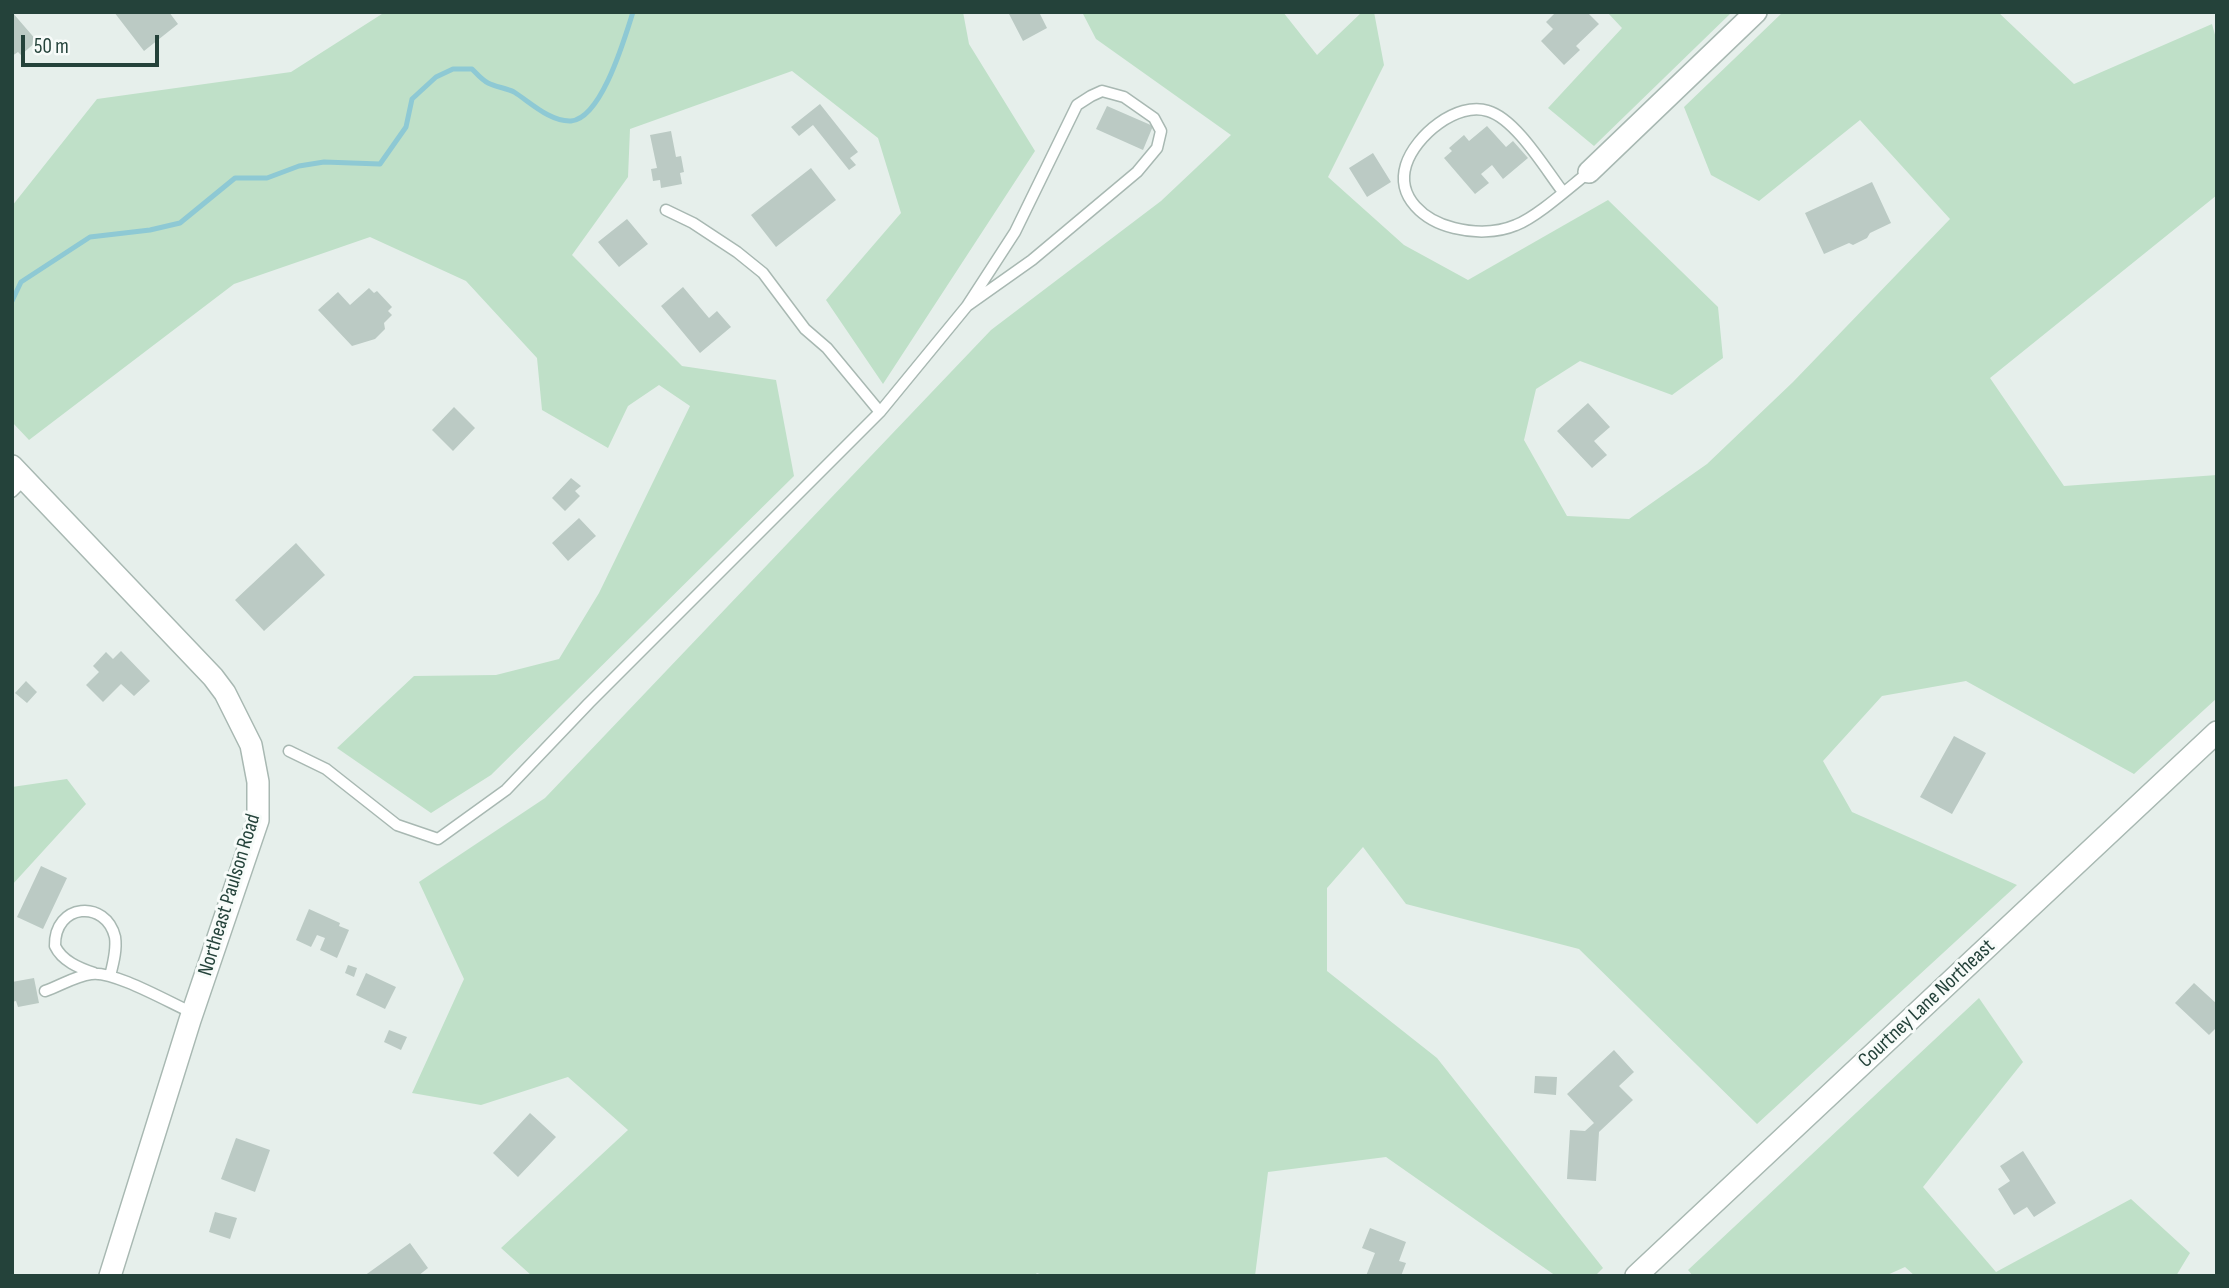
<!DOCTYPE html>
<html>
<head>
<meta charset="utf-8">
<style>
  body { margin:0 }
  #map { position:relative; width:2229px; height:1288px; overflow:hidden; background:#e6efeb; font-family:"Sofia Sans Condensed",sans-serif }
  canvas { display:block }
  .frame { position:absolute; inset:0; border:14px solid #24423a; pointer-events:none }
  .scale { position:absolute; left:21px; top:35px; width:138px; height:32px; box-sizing:border-box; border:4px solid #24423a; border-top:0; padding-left:9px; font-size:21px; line-height:24px; white-space:nowrap; color:#24423a; -webkit-text-stroke:5px #f7fbf9; paint-order:stroke }
</style>
</head>
<body>
<div id="map">
<canvas width="2229" height="1288"></canvas>
<div class="frame"></div>
<div class="scale">50 m</div>
</div>
<script>
const ctx = document.querySelector('canvas').getContext('2d');
ctx.lineJoin = 'round';
function paint(path, color) {
  ctx.fillStyle = color;
  ctx.fill(path, 'evenodd');
}
function trace(path, color, width, dash) {
  ctx.strokeStyle = color;
  ctx.lineWidth = width;
  ctx.lineCap = dash ? 'butt' : 'round';
  ctx.setLineDash(dash || []);
  ctx.stroke(path);
}
function label(font, color, halo, rows, align = 'center') {
  ctx.font = font + ' "Sofia Sans Condensed",sans-serif';
  ctx.lineWidth = 6;
  ctx.setLineDash([]);
  ctx.textBaseline = 'middle';
  ctx.strokeStyle = halo;
  ctx.fillStyle = color;
  for (const [text, x, y, turn = 0] of rows) {
    ctx.save();
    ctx.translate(x, y);
    ctx.rotate((+turn || 0) * Math.PI / 180);
    ctx.textAlign = isNaN(turn) ? turn : align;
    if (halo) ctx.strokeText(text, 0, 0);
    ctx.fillText(text, 0, 0);
    ctx.restore();
  }
}
const green = new Path2D(`
  M385 12H963L969 44 1035 151 883 384 826 300 901 213 878 138 792 71 630 129 628 177 572 255 682 366 776 380 794 476 491 775 431 813 337 748 414 676 496 675 559 659 599 593 690 406 659 385 628 406 608 448 542 410 537 358 466 281 370 237 234 284 29 440 12 422V206L97 99 291 72Z
  M1082 12H1283L1317 55 1362 12H1374L1384 65 1328 177 1404 245 1468 280 1608 200 1718 307 1723 358 1672 395 1580 361 1536 389 1524 440 1567 516 1629 519 1707 464 1793 382 1950 219 1860 120 1759 201 1711 175 1684 107 1783 12H1998L2074 84 2212 24 2217 42V195L1990 378 2064 486 2217 475V698L2134 774 1966 681 1882 696 1823 761 1852 812 2017 885 1757 1124 1579 949 1406 904 1363 847 1327 888V971L1437 1058 1603 1268 1595 1276H1556L1386 1157 1268 1172 1255 1276H1045L1037 1273 1034 1276H532L501 1248 628 1130 568 1077 481 1105 412 1093 464 979 419 882 545 798 991 330 1161 201 1231 135 1096 39Z
  M1607 12H1732L1594 146 1548 108 1622 28Z
  M67 779 86 804 12 885V787Z
  M1979 998 2023 1062 1923 1187 1996 1272 2131 1199 2190 1253 2176 1276H1915L1905 1267 1885 1276H1693L1688 1270Z`);
const stream = new Path2D(`
  M12 301 21 282 90 237 150 230 180 223 235 178H267L299 166 324 162 380 164 406 127 412 99 436 77 453 69H472C477 74 482 80 488 83 496 87 506 88 514 92 530 102 550 122 571 121 602 118 625 37 633 12`);
const building = new Path2D(`
  M12 12 37 41 21 55 18 52 12 56Z
  M114 12H169L178 24 144 51Z
  M1008 12H1039L1047 28 1023 41Z
  M1556 12H1587L1599 24 1576 46 1580 50 1564 65 1541 41 1553 29 1546 22Z
  M820 104 858 152 850 158 856 165 849 170 813 125 799 136 791 127Z
  M1107 106 1153 126 1143 150 1096 129Z
  M1487 126 1506 147 1513 141 1528 158 1503 179 1492 165 1481 174 1489 183 1475 194 1444 158 1452 151 1449 148 1464 135 1469 141Z
  M671 131 676 157 681 156 684 172 680 173 682 184 661 188 660 180 653 181 651 169 657 168 650 135Z
  M1373 153 1391 182 1367 197 1349 168Z
  M811 168 836 200 776 247 751 215Z
  M1872 182 1891 223 1870 233 1867 238 1853 245 1849 243 1824 254 1805 213Z
  M627 219 648 244 619 267 598 242Z
  M683 287 709 318 717 311 731 327 700 353 661 306Z
  M369 288 374 293 377 291 392 307 388 311 392 315 384 323 385 329 375 339 352 346 318 310 338 292 350 305Z
  M1588 403 1610 427 1594 441 1607 455 1592 468 1557 431Z
  M454 407 475 428 453 451 432 430Z
  M571 478 581 486 575 491 580 496 565 511 552 498Z
  M579 518 596 536 568 561 552 543Z
  M296 543 325 575 264 631 235 600Z
  M121 651 150 681 134 696 121 684 103 702 86 685 99 672 93 666 106 652 113 659Z
  M26 681 37 692 27 703 15 693Z
  M1954 736 1986 753 1952 814 1920 797Z
  M41 866 67 878 43 929 17 917Z
  M309 909 340 923 339 926 349 930 337 958 320 950 325 938 317 935 311 947 296 940Z
  M348 965 357 968 354 977 345 973Z
  M366 973 396 987 385 1009 356 995Z
  M34 978 39 1003 18 1007 16 1001 12 1002V982Z
  M2194 983 2217 1004V1027L2209 1035 2175 1003Z
  M389 1030 407 1037 401 1050 384 1042Z
  M1614 1050 1634 1072 1619 1086 1633 1100 1599 1132 1596 1181 1567 1179 1570 1130 1585 1131 1594 1123 1567 1094Z
  M1535 1076 1557 1077 1556 1095 1534 1093Z
  M530 1113 556 1137 518 1177 493 1153Z
  M236 1138 270 1150 255 1192 221 1179Z
  M2023 1151 2056 1203 2034 1217 2027 1207 2014 1215 1998 1189 2010 1181 2000 1166Z
  M215 1212 237 1218 230 1239 209 1232Z
  M1370 1228 1406 1242 1399 1261 1406 1263 1401 1276H1366L1375 1253 1362 1248Z
  M410 1243 428 1268 418 1276H364Z`);
const service = new Path2D(`
  M1563 192C1546 170 1516 119 1488 111 1457 101 1415 136 1406 165 1396 198 1425 221 1454 228 1474 233 1497 233 1516 225 1537 217 1571 186 1589 172
  M666 210 693 223 737 252 763 273 805 329 827 348 880 412
  M12 492 25 479
  M289 751 326 769 397 825 438 839 506 790 589 703 880 412 967 306 1015 232 1077 105 1091 96 1102 91 1124 97 1154 118 1161 131 1157 148 1137 172 1032 260 967 306
  M94 973C79 968 62 961 55 946 54 903 106 899 115 937 117 950 113 964 110 976
  M45 991C60 986 75 976 91 974 113 970 170 1003 193 1013`);
const minor = new Path2D(`
  M1589 172 1756 12
  M1636 1276 2217 732`);
const tertiary = new Path2D(`
  M12 466 213 677 225 693 251 745 258 782V820L190 1020 110 1276`);
const streetNames = [
  ["Northeast Paulson Road",230,895,-73],
  ["Courtney Lane Northeast",1927,1004,-43]
];
paint(green, '#bfe0c8');
trace(stream, '#8ec9d4', 5);
paint(building, '#bbcac4');
trace(service, '#a8b8b2', 13);
trace(minor, '#a8b8b2', 24);
trace(tertiary, '#a8b8b2', 24);
trace(service, '#fff', 10);
trace(minor, '#fff', 21);
trace(tertiary, '#fff', 21);
label('21px', '#24423a', '#f7fbf9', streetNames);
</script>
</body>
</html>
